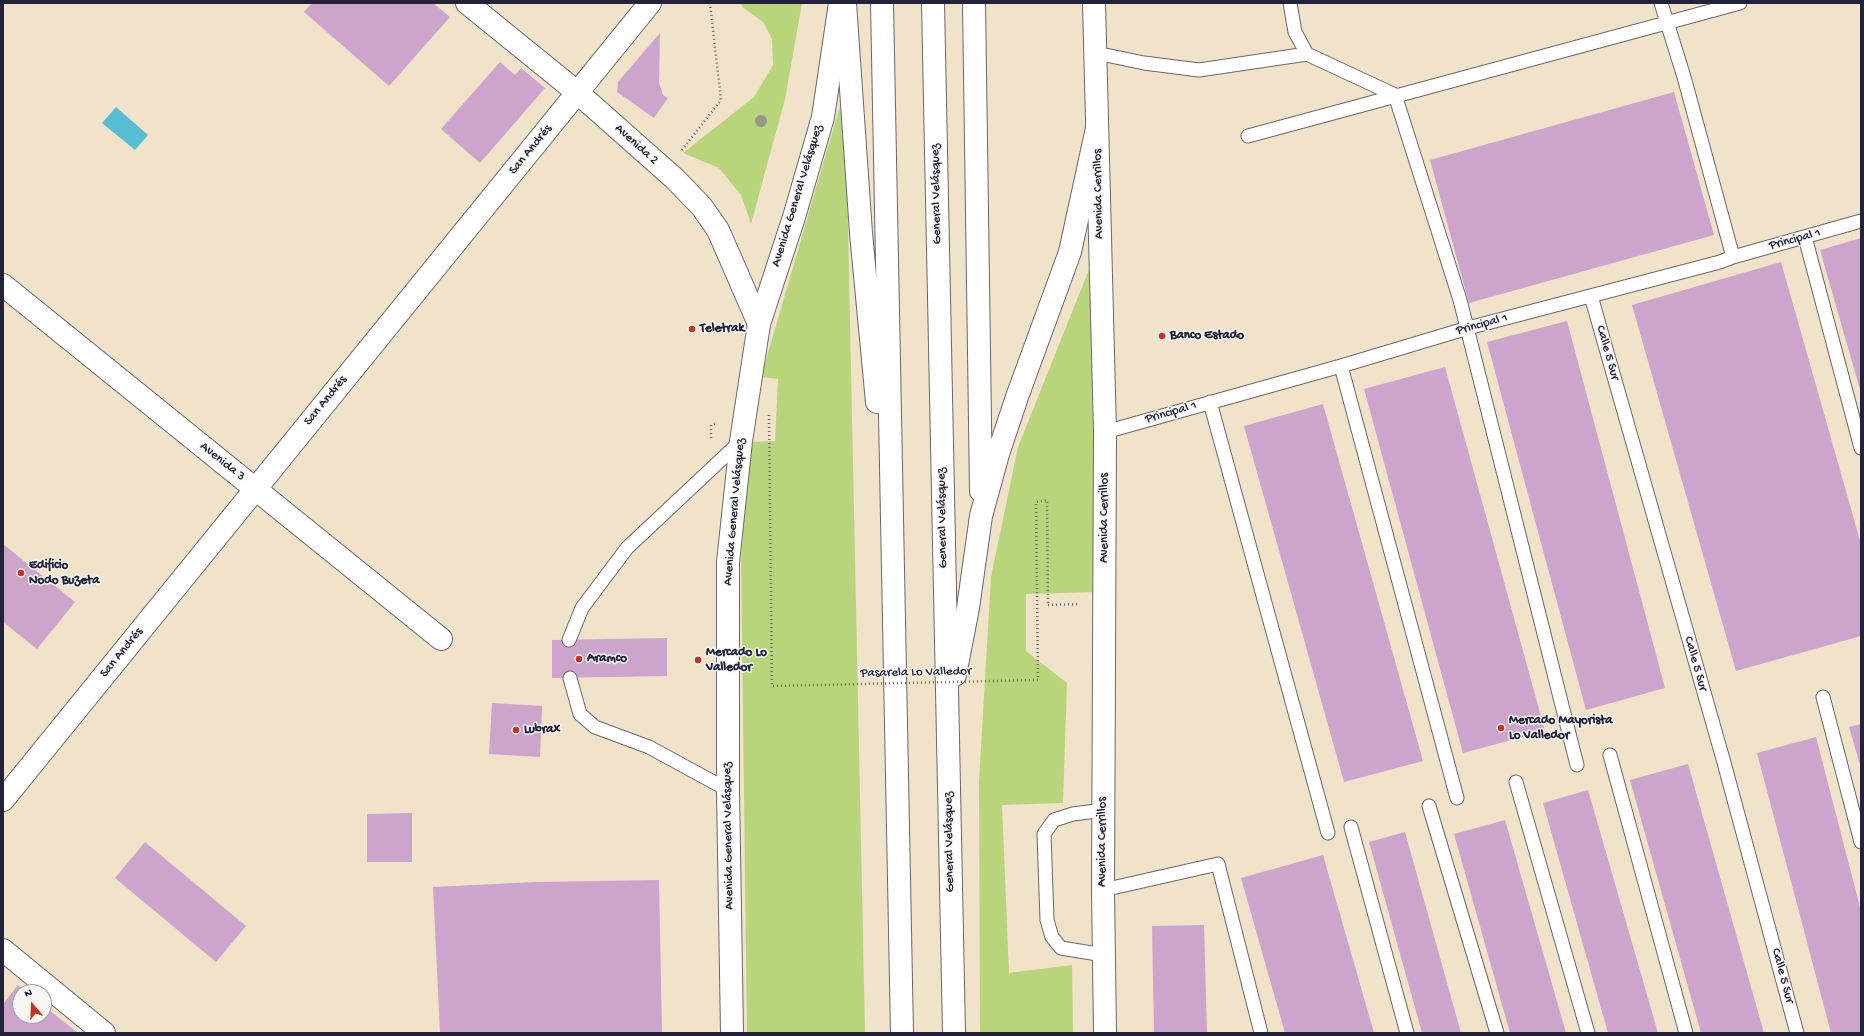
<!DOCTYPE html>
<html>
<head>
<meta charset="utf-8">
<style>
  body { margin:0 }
  #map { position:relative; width:1864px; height:1036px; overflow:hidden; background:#f0e3c9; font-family:"Gochi Hand",sans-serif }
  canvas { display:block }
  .frame { position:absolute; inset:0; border:4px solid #22223b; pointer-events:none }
  .north { position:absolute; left:12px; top:984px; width:40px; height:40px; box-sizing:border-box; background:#f6f6f2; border:1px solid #a1a1a9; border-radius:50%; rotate:341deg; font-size:11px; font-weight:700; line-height:16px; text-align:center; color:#22223b }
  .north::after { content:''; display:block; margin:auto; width:14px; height:18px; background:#c8321e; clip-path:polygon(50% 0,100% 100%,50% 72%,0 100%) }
</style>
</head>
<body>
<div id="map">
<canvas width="1864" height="1036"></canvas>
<div class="frame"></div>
<div class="north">N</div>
</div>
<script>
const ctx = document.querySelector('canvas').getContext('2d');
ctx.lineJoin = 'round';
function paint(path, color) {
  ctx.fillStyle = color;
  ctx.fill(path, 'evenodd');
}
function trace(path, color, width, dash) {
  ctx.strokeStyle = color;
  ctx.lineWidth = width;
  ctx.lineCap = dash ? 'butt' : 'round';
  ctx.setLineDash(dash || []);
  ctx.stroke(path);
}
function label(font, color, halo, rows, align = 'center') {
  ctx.font = font + ' "Gochi Hand",sans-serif';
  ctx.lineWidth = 3;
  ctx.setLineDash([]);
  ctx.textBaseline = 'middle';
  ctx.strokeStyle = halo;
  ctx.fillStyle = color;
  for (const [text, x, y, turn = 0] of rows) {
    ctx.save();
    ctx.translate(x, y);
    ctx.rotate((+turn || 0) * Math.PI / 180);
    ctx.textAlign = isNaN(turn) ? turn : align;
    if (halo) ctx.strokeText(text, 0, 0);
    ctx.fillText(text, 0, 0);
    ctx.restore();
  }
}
const green = new Path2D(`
  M741 3H802L785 99 751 224 741 195 719 168 683 153 754 97 773 65 772 39 763 22 742 7Z
  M840 106 847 179 865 1033H747L741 557 750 442 775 441 778 379 761 377Z
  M1090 267 1096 592 1026 594V651L1067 683 1063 803 1002 805 1009 973 1072 965 1073 1033H980L979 781 991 577 1018 447Z`);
const water = new Path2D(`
  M116 107 148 135 135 150 102 123Z`);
const building = new Path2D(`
  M312 3H433L450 17 389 86 304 12Z
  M660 33 659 82 663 95 668 98 654 118 617 92 618 82Z
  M500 62 515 75 521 68 545 88 480 163 441 129Z
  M1674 92 1714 235 1469 303 1430 160Z
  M1861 238V393L1820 250Z
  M1781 262 1861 544V636L1736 671 1632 305Z
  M1567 321 1665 688 1586 710 1487 342Z
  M1445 367 1545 731 1463 753 1364 389Z
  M1323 404 1423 761 1344 782 1244 426Z
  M3 544 75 602 37 649 3 622Z
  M667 638V676L552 678V640Z
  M492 703 542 706 540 757 489 754Z
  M1861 724V768L1849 727Z
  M1816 737 1861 911V1033H1831L1757 753Z
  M1688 764 1764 1033H1701L1630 780Z
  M1588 790 1658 1033H1608L1543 803Z
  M412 813V862H367V814Z
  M1505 820 1566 1033H1510L1454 834Z
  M1405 832 1461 1033H1422L1369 842Z
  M145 842 246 926 216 962 115 878Z
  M1323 855 1374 1033H1285L1241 878Z
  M659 880 662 1033H440L433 887 536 882Z
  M1204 925 1207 1033H1154L1152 926Z
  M18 985 27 992H20V1016H44V1006L78 1033H3V1004Z`);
const path = new Path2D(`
  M682 150 721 100 710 3
  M711 438V425L717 423
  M1048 605 1078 604`);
const lane = new Path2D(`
  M1290 3 1295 32 1307 54 1395 95 1460 300 1577 765
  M1661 3 1684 77 1733 257
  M1096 53 1144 63 1199 70 1307 54
  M1248 136 1740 3
  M1805 237 1861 448
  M1591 296 1723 759 1797 1033
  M1341 366 1457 798
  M1210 402 1328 833
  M1105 432 1341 366 1468 328 1720 262 1733 257 1861 221
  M569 640 582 608 627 548 741 441
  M570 678 580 714 595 727 649 747 728 790
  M1823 697 1861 842
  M1610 755 1686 1033
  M1516 782 1588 1033
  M1429 806 1497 1033
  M1104 810 1073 814 1054 820 1044 834 1047 920 1052 937 1061 948 1104 955
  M1351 827 1407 1033
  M1103 890 1218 864 1261 1033`);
const street = new Path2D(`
  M467 3 578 93 675 179 702 207 718 230 759 324
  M3 285 441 639
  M3 800 650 3
  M3 950 104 1033`);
const primary = new Path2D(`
  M1094 3 1105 432 1103 890 1105 1033
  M732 1033 728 790V562L741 441 759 324 794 217 823 117 840 3`);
const highway = new Path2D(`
  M845 3 861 233 877 402
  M882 3 902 1033
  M933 3 954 1033
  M974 3 981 491
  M955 675 968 608 981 516 998 454 1017 397 1070 252 1097 128`);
const pathBridge = new Path2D(`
  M769 415 772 686 1038 680 1036 502 1047 500 1048 605`);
const trees = [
  [761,121]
];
const markers = [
  [692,329,4,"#c8321e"],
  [1162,336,4,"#c8321e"],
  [21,573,4,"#c8321e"],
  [579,659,4,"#c8321e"],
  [698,660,4,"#c8321e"],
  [1501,728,4,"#c8321e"],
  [516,730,4,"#c8321e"]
];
const streetNames = [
  ["Avenida 2",636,145,42],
  ["San Andrés",531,150,-51],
  ["General Velásquez",937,194,-91],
  ["Avenida Cerrillos",1099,194,-91],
  ["Avenida General Velásquez",798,196,-73],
  ["Principal 1",1795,240,-15],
  ["Principal 1",1482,325,-15],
  ["Calle 5 Sur",1607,353,74],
  ["San Andrés",326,401,-51],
  ["Principal 1",1171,413,-16],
  ["Avenida 3",222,462,39],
  ["Avenida General Velásquez",735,512,-85],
  ["General Velásquez",943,518,-91],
  ["Avenida Cerrillos",1105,518,-90],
  ["San Andrés",122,653,-51],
  ["Calle 5 Sur",1695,664,74],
  ["Pasarela Lo Valledor",916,673,-1],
  ["Avenida General Velásquez",729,836,-91],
  ["General Velásquez",950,842,-91],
  ["Avenida Cerrillos",1103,842,-90],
  ["Calle 5 Sur",1782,976,75]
];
const poiNames = [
  ["Teletrak",700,329],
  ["Banco Estado",1170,336],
  ["Edificio",29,566],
  ["Nodo Buzeta",29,581],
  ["Mercado Lo",706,653],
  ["Valledor",706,668],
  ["Aramco",587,659],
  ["Mercado Mayorista",1509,721],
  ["Lo Valledor",1509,736],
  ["Lubrax",524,730]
];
paint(green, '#b8d57b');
paint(water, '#56bdd3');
paint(building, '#cda4cc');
trace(lane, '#6a666d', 15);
trace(street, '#6a666d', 24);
trace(primary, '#6a666d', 24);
trace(highway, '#6a666d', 24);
trace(path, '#6a666d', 2.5, [1, 3]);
trace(lane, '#fff', 13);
trace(street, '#fff', 22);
trace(primary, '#fff', 22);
trace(highway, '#fff', 22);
trace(pathBridge, '#6a666d', 2.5, [1, 3]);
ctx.fillStyle = '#979785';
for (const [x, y] of trees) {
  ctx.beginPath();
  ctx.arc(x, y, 6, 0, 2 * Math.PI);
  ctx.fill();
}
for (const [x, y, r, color] of markers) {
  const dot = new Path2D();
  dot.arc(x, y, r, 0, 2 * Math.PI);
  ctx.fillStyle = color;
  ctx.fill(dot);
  trace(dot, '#f6f6f2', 1.5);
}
label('13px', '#22223b', '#f6f6f2', streetNames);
label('bold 13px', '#22223b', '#f6f6f2', poiNames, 'left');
</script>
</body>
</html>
